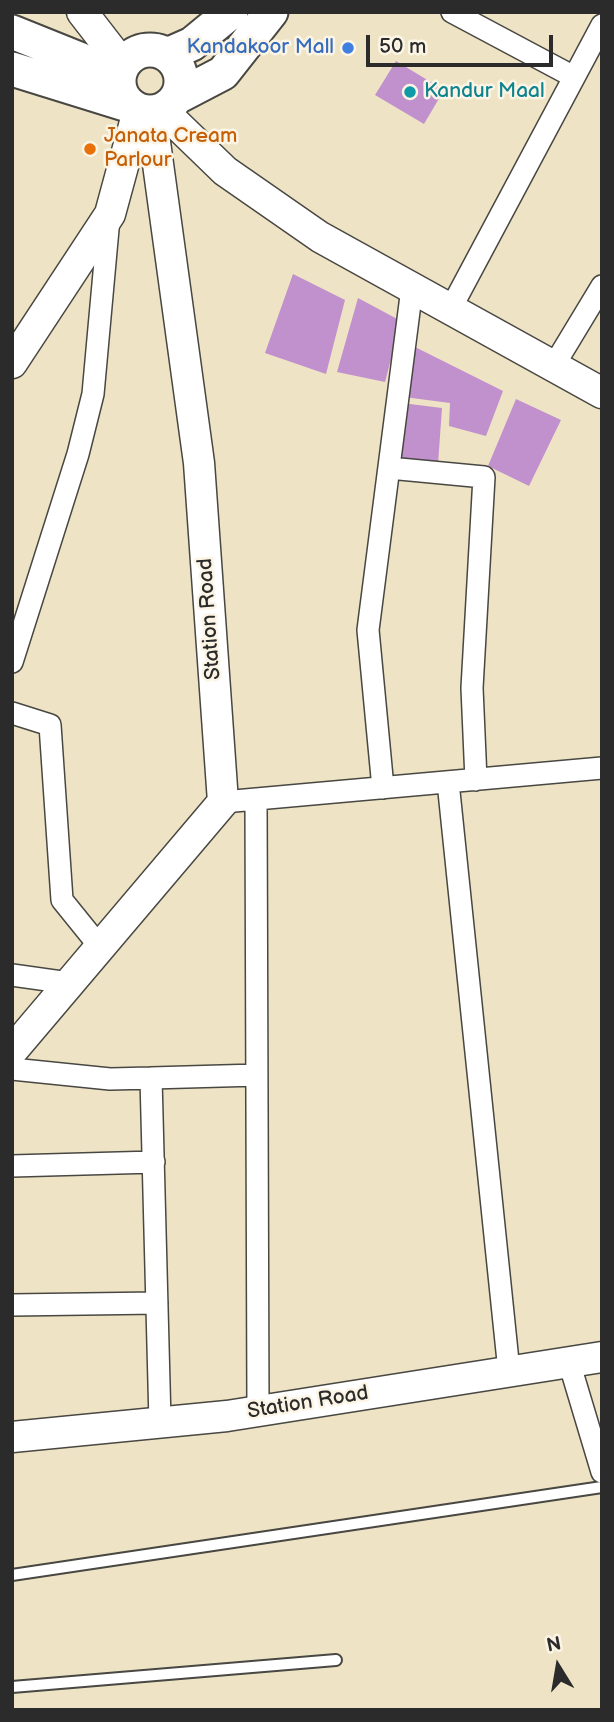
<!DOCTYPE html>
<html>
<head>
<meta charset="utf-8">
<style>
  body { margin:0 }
  #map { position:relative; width:614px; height:1722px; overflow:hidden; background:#eee4c5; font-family:"Balsamiq Sans",sans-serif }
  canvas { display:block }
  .frame { position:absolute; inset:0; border:14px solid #2b2b2b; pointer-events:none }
  .north { position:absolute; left:523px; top:1631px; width:70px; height:70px; -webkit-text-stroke:5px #fcf5e5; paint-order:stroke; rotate:349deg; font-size:19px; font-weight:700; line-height:28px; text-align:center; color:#2b2b2b }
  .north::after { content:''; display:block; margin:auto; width:24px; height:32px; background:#2b2b2b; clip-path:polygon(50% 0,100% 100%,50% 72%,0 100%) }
  .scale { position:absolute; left:366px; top:35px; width:187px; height:32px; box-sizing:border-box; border:4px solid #2b2b2b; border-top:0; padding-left:9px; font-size:21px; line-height:24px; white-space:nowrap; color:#2b2b2b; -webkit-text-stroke:5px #fcf5e5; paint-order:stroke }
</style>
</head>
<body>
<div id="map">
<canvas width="614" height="1722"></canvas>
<div class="frame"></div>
<div class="north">N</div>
<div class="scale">50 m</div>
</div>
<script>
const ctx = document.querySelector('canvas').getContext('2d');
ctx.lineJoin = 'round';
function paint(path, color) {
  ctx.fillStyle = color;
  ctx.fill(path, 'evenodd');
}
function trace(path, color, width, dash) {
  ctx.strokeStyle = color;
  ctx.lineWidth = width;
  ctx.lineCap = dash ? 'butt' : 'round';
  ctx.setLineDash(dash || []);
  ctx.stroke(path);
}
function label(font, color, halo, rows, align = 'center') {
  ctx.font = font + ' "Balsamiq Sans",sans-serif';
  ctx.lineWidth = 5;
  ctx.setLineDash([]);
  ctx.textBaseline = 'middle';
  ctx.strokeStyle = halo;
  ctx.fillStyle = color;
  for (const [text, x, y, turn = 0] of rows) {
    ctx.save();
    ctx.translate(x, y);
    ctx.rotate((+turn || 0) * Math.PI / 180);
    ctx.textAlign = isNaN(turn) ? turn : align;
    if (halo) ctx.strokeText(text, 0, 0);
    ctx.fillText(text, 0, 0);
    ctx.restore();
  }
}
const building = new Path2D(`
  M396 61 444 90 424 124 375 95Z
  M293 274 345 300 326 374 265 353Z
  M358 298 401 321 385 382 337 372Z
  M411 345 503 391 486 436 449 426 450 403 404 397Z
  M516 399 561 420 529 486 488 466Z
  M402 403 442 408 438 464 394 457Z`);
const service = new Path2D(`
  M12 1575 602 1487
  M12 1687 336 1660`);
const minor = new Path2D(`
  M452 12 574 77
  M450 310 602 25
  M553 367 602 286
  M389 468 484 477 472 688 476 780
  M12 662 78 454 93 394 109 218
  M12 713 50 725 62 900 100 947
  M448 782 509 1371
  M383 788 368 630 412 288
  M256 799 258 1411
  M223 802 602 768
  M12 975 69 983
  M12 1069 110 1079 151 1078 160 1422
  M151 1078 257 1075
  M12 1166 154 1162
  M12 1305 157 1303
  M569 1362 602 1472`);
const secondary = new Path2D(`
  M82 12 123 65
  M162 110 225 171 320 237 602 393
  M12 363 110 214 138 111
  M12 1051 223 802 199 463 151 113
  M12 1437 227 1416 602 1357`);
const primary = new Path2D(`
  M12 32 119 75
  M119 81a31 31 0 1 1 62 0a31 31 0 1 1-62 0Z
  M167 55 192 44 231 12
  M12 69 128 105
  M177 97 223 73 271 12`);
const markers = [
  [348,48,7,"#3f7fe0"],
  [410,92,7,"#0f9aa8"],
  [90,149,7,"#e8710a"]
];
const shopNames = [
  ["Kandakoor Mall",334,48]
];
const cultureNames = [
  ["Kandur Maal",424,92]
];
const foodNames = [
  ["Janata Cream",104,137],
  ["Parlour",104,161]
];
const streetNames = [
  ["Station Road",210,619,-94],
  ["Station Road",308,1403,-9]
];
paint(building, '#c091cc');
trace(service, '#484742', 14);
trace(minor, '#484742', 24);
trace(secondary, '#484742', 33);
trace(primary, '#484742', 37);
trace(service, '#fff', 10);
trace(minor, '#fff', 21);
trace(secondary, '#fff', 30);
trace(primary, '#fff', 33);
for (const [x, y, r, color] of markers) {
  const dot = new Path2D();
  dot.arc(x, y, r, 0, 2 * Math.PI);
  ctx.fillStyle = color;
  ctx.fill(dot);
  trace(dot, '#fcf5e5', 2.5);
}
label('21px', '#366cbe', '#fcf5e5', shopNames, 'right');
label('21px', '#0d838f', '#fcf5e5', cultureNames, 'left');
label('21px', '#c56008', '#fcf5e5', foodNames, 'left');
label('21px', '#2b2b2b', '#fcf5e5', streetNames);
</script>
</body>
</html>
